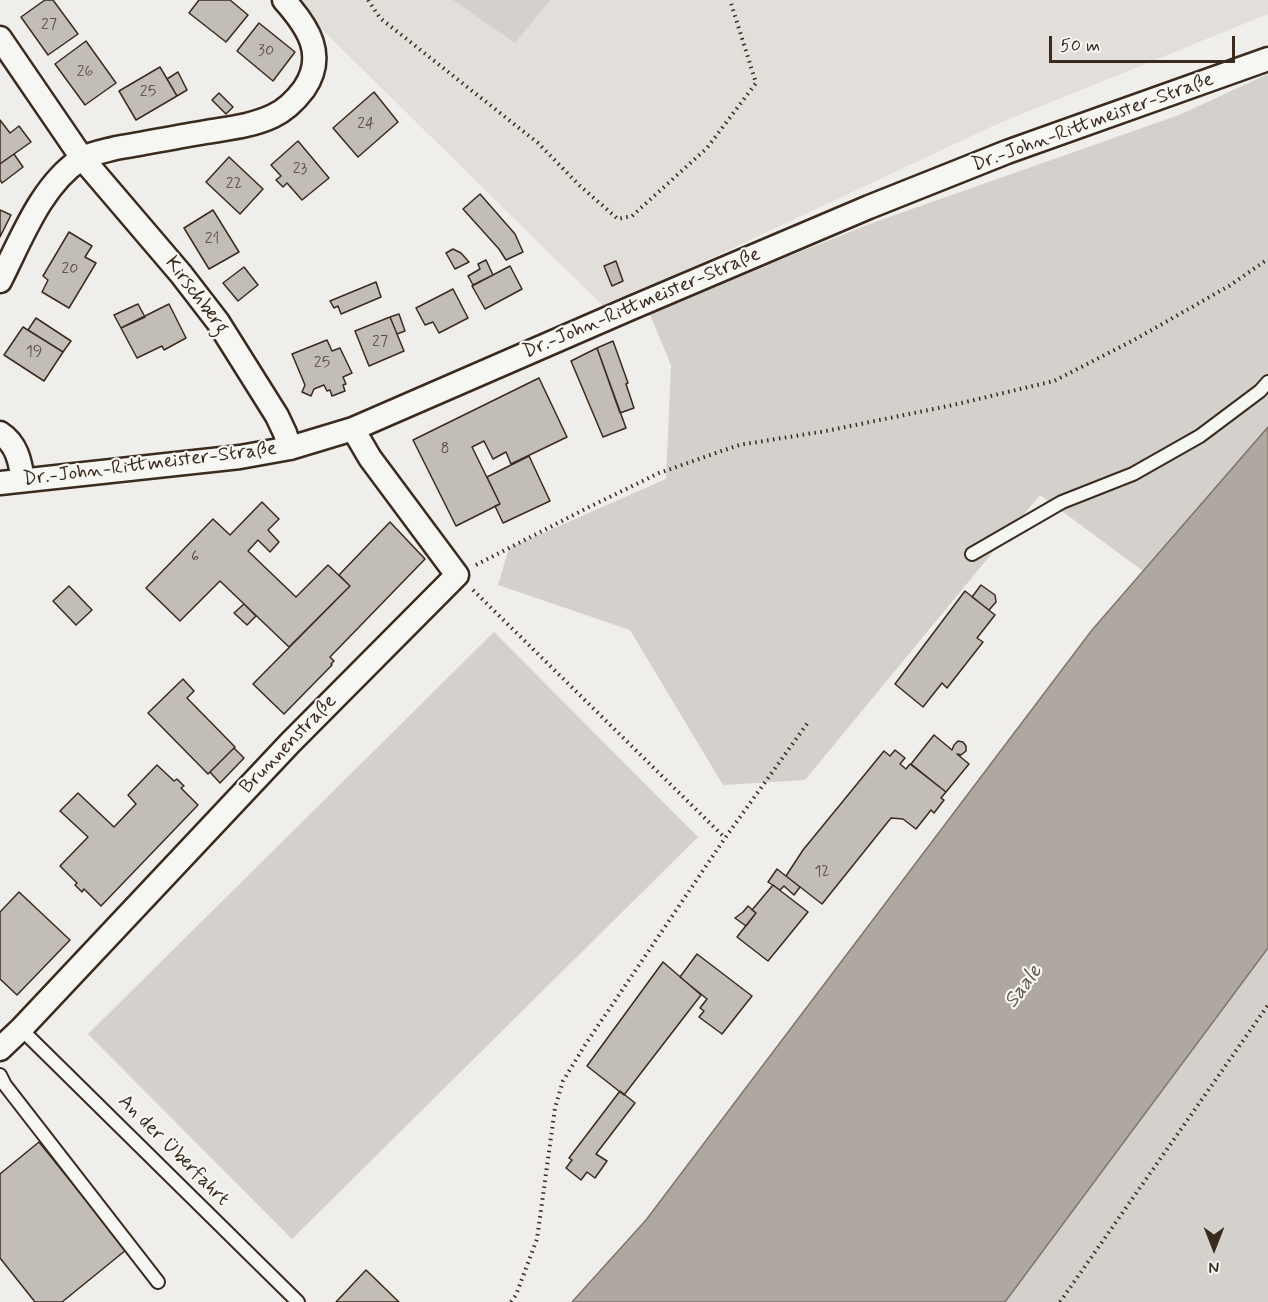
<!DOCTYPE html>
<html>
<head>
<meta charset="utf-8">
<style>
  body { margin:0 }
  #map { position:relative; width:1268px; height:1302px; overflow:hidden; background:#efeeea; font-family:Mynerve,sans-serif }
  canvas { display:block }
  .north { position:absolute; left:1184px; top:1218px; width:60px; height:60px; -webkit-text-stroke:4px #f6f6f2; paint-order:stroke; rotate:180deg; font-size:16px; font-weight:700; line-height:24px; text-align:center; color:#3b2a1e }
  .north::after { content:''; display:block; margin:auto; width:21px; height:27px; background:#3b2a1e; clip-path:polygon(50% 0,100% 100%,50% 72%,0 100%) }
  .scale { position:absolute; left:1049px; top:36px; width:186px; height:27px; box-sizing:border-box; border:3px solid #3b2a1e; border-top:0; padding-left:8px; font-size:18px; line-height:21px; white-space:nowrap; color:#3b2a1e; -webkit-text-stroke:4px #f6f6f2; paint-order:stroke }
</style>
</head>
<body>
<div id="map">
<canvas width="1268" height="1302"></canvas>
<div class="north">N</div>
<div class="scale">50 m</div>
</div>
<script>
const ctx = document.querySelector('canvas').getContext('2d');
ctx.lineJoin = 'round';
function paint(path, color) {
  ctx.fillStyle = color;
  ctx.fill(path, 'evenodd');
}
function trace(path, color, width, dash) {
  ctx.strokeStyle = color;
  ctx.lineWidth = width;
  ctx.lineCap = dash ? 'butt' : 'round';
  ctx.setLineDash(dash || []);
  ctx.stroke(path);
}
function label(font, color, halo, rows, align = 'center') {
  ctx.font = font + ' Mynerve,sans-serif';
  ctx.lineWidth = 4.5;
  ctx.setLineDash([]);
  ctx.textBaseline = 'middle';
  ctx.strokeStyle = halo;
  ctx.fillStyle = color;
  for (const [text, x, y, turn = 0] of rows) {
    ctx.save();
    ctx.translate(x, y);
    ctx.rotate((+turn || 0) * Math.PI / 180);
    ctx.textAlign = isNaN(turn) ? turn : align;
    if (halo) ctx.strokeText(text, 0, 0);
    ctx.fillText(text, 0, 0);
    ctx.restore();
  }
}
const built = new Path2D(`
  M292 0H1268V14L995 125 605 308Z`);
const green = new Path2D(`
  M453 0H550L515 43Z
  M1268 74V427L1143 571 1040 495 805 780 723 785 630 630 498 585 509 548 666 479 671 365 649 312 875 222 1179 115Z
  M494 632 698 837 292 1239 88 1034Z
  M1268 948V1302H1005Z`);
const water = new Path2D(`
  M1268 427V948L1005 1302H572L646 1220 1092 630Z`);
const building = new Path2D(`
  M45 0H53L78 34 48 55 21 17Z
  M199 0H230L248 15 226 42 189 13Z
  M259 23 295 52 273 81 237 51Z
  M86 41 116 83 85 105 55 64Z
  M160 67 177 96 136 120 119 91Z
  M178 72 187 90 177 96 167 79Z
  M374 92 398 122 358 157 333 128Z
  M219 93 233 107 226 114 212 100Z
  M0 120 10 133 19 126 31 142 0 164Z
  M298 141 329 178 302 200 287 183 283 187 276 180 281 176 271 165Z
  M14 154 23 167 2 183 0 180V164Z
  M229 157 263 189 240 214 206 182Z
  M480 194 515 234 523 252 506 260 499 249 463 209Z
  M0 210 11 215 0 237Z
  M213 210 239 252 209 269 184 228Z
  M69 232 92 246 85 257 96 263 69 308 42 292 48 280 43 276Z
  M453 249 461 253 469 262 455 269 446 253Z
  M486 260 493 275 473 285 468 276 480 269 478 264Z
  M616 261 623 281 612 286 604 266Z
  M510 266 522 289 485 309 472 286Z
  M244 267 258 285 238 301 223 283Z
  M376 282 381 297 341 314 338 306 334 308 330 301Z
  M453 289 468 318 439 333 433 322 425 325 416 308Z
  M138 304 145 317 121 328 114 315Z
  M169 304 186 338 164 350 162 346 137 358 121 328Z
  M399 314 405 331 397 334 390 317Z
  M390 317 404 351 369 366 355 331Z
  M36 318 71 341 63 352 28 330Z
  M23 327 63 352 44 381 4 355Z
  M327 340 332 351 340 348 352 373 343 377 346 384 343 385 345 391 332 396 330 390 327 391 324 385 314 389 311 396 302 392 305 385 292 354Z
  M613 341 628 383 626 384 634 408 620 413 597 348Z
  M597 348 626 428 603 437 571 361Z
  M539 378 567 437 511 464 506 452 493 459 484 441 472 447 500 504 456 526 413 440Z
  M529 456 550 501 503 523 495 506 500 504 487 477Z
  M262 502 279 519 268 530 279 542 270 552 258 540 248 551 296 597 328 565 350 586 289 647 220 581 180 621 146 588 213 519 230 535Z
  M390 522 425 559 330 657 334 661 331 664 332 665 284 714 253 684 350 586 339 575Z
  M981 585 995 595 996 602 989 610 972 597Z
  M69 586 92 610 76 625 53 601Z
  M965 591 995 615 977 638 983 642 947 688 942 683 923 707 895 684Z
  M244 604 256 616 247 625 234 613Z
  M183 679 194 691 187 698 235 747 208 774 148 713Z
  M934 735 952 750 954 745 958 741 963 742 966 746V751L961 755 957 754 969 764 946 792 911 764Z
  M234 748 244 758 220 783 210 772Z
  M895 750 905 758 900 764 906 769 910 764 946 792 941 798 944 800 934 813 931 810 916 829 903 819 891 818 822 904 786 876 803 850 884 751 890 756Z
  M157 765 174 781 177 779 184 786 181 788 198 805 101 906 84 889 82 892 75 885 77 883 60 866 88 837 60 811 78 793 114 827 136 804 128 795Z
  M777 869 800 887 794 895 784 886 780 890 768 882Z
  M773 885 808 912 768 961 737 937 756 913 752 910Z
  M19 892 70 940 17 995 0 979V912Z
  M748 906 756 913 746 926 735 918 743 912Z
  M697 954 752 996 722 1034 699 1017 704 1011 700 1008 707 999 680 977Z
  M663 962 701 995 624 1095 587 1066Z
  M620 1091 635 1103 596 1154 607 1161 595 1178 587 1172 581 1180 566 1168 572 1160 569 1158Z
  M39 1142 126 1250 62 1302H35L0 1258V1174Z
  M366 1270 399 1302H336Z`);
const path = new Path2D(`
  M368 0 380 18 538 143 579 185 618 219 632 216 707 148 756 83 730 0
  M476 565 587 508 659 473 739 445 826 431 953 405 1054 381 1134 340 1229 286 1268 259
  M473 590 725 838
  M511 1302 516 1295 537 1239 555 1108 563 1081 585 1045 725 838 809 721
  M1060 1302 1268 1005`);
const service = new Path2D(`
  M972 554 1062 502 1133 474 1200 436 1260 391 1268 382
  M21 1029 298 1302
  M0 1075 5 1085 158 1282`);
const minor = new Path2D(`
  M0 38 82 158 181 274 218 322 277 416 285 433 290 448
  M0 281C21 240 41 185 81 159 91 153 105 151 116 148 146 143 176 137 206 132 229 128 252 126 273 116 286 110 295 101 304 89 327 55 308 27 284 0
  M0 433C17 444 20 461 23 480
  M0 483 240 457 290 448 353 429 629 309 869 207 1007 152 1268 59
  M0 1049 21 1029 290 743 457 575 370 458 353 429`);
const numberNames = [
  ["27",49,26],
  ["30",266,52],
  ["26",85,73],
  ["25",148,93],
  ["24",366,125],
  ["23",300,170],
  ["22",234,185],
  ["21",212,240],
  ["20",70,270],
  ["27",380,343],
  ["19",34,353],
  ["25",322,364],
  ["8",445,450],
  ["6",195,558],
  ["12",822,873]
];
const streetNames = [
  ["Dr.-John-Rittmeister-Straße",1093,123,-20],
  ["Kirschberg",196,296,53],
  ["Dr.-John-Rittmeister-Straße",642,304,-23],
  ["Dr.-John-Rittmeister-Straße",150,465,-7],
  ["Brunnenstraße",289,745,-46],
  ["An der Überfahrt",173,1151,45]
];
const waterNames = [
  ["Saale",1024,987,-53]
];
paint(built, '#e2dfdb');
paint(green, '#d4d1cc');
paint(water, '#afa8a1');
trace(water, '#81766d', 1.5);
paint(building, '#c2bdb7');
trace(building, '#3b2a1e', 1.5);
trace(service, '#3b2a1e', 16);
trace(minor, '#3b2a1e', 27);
trace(path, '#3b2a1e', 4, [1.5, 4.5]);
trace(service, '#f6f6f2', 12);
trace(minor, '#f6f6f2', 22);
label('16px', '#5d4f44', null, numberNames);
label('20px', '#3b2a1e', '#f6f6f2', streetNames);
label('italic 21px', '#64564c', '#f6f6f2', waterNames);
</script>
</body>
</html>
